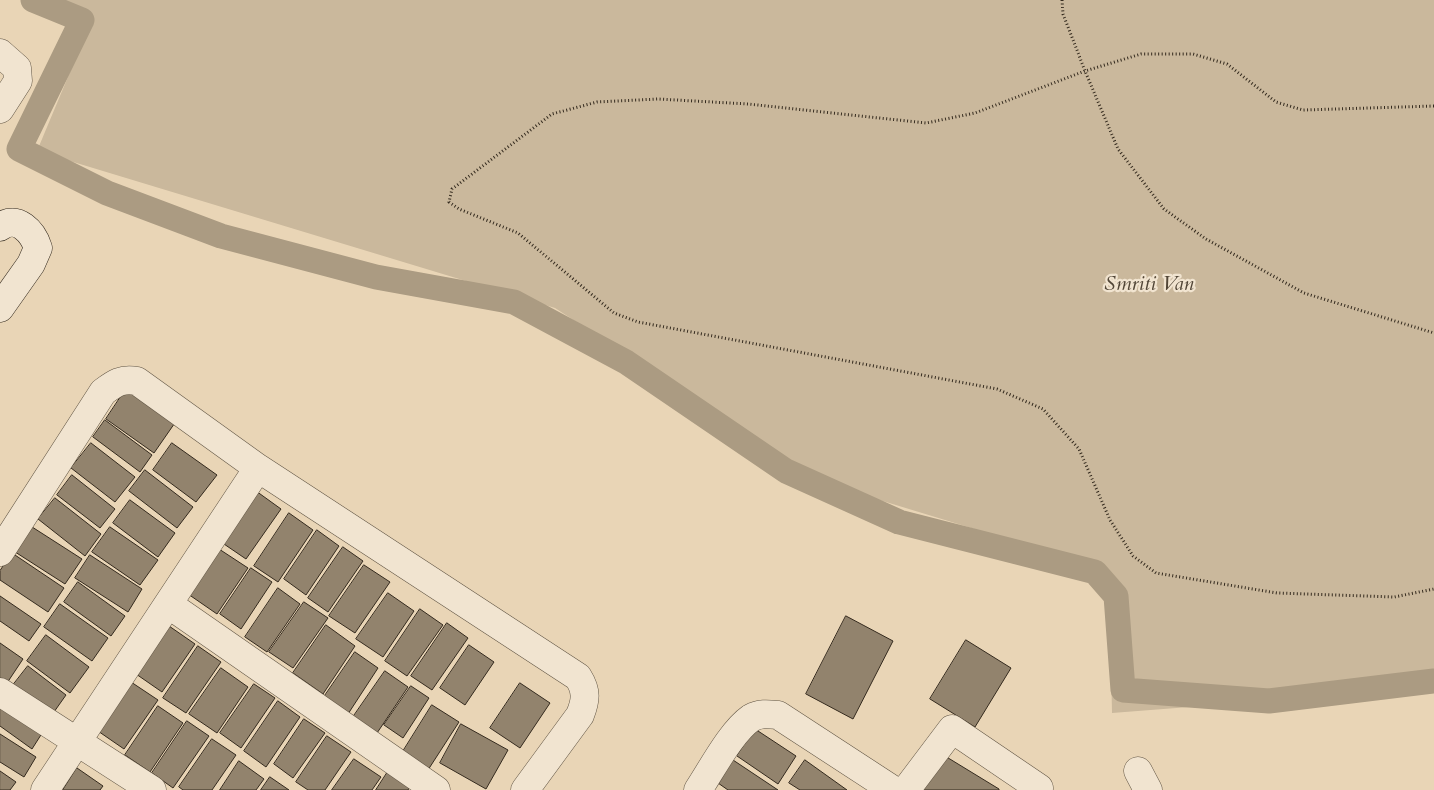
<!DOCTYPE html>
<html>
<head>
<meta charset="utf-8">
<style>
  body { margin:0 }
  canvas { display:block; background:#e9d5b6 }
</style>
</head>
<body>
<canvas width="1434" height="790"></canvas>
<script>
const ctx = document.querySelector('canvas').getContext('2d');
ctx.lineJoin = 'round';
function paint(path, color) {
  ctx.fillStyle = color;
  ctx.fill(path, 'evenodd');
}
function trace(path, color, width, dash) {
  ctx.strokeStyle = color;
  ctx.lineWidth = width;
  ctx.lineCap = dash ? 'butt' : 'round';
  ctx.setLineDash(dash || []);
  ctx.stroke(path);
}
function label(font, color, halo, rows, align = 'center') {
  ctx.font = font + ' Cardo,serif';
  ctx.lineWidth = 4.5;
  ctx.setLineDash([]);
  ctx.textBaseline = 'middle';
  ctx.strokeStyle = halo;
  ctx.fillStyle = color;
  for (const [text, x, y, turn = 0] of rows) {
    ctx.save();
    ctx.translate(x, y);
    ctx.rotate((+turn || 0) * Math.PI / 180);
    ctx.textAlign = isNaN(turn) ? turn : align;
    if (halo) ctx.strokeText(text, 0, 0);
    ctx.fillText(text, 0, 0);
    ctx.restore();
  }
}
const green = new Path2D(`
  M50 0H1434V688L1112 713 1109 570 827 484 555 308 37 151 93 17Z`);
const canal = new Path2D(`
  M33 0 82 20 19 149 107 193 221 236 376 277 514 302 626 362 786 471 899 522 1095 572 1116 596 1123 690 1269 701 1434 681`);
const building = new Path2D(`
  M130 383 179 417 154 453 106 419Z
  M105 420 152 455 140 472 93 437Z
  M91 443 135 477 115 502 71 468Z
  M172 443 217 475 196 502 153 470Z
  M145 470 193 507 177 528 129 491Z
  M72 475 115 509 100 528 57 495Z
  M256 491 281 509 246 559 221 542Z
  M55 498 101 534 85 556 38 519Z
  M130 500 175 533 158 557 113 523Z
  M289 513 313 530 278 582 254 566Z
  M29 525 82 559 65 584 12 550Z
  M110 527 158 560 140 585 92 552Z
  M317 530 339 546 306 595 284 579Z
  M343 547 363 561 328 612 308 598Z
  M219 549 248 568 217 614 188 594Z
  M12 553 64 588 48 612 0 580V571Z
  M90 555 142 589 128 612 75 578Z
  M364 565 390 582 355 633 329 616Z
  M251 568 272 582 241 629 220 614Z
  M78 582 125 616 111 636 64 602Z
  M278 588 300 604 267 652 245 637Z
  M388 593 414 611 383 657 356 639Z
  M0 596 41 624 29 641 0 621Z
  M304 602 328 618 293 668 269 652Z
  M60 604 108 638 92 661 44 627Z
  M420 609 443 625 407 676 385 661Z
  M846 616 893 641 853 719 806 694Z
  M447 623 468 638 432 690 411 676Z
  M326 625 355 646 323 694 293 673Z
  M169 626 195 644 162 692 136 674Z
  M46 635 89 667 70 693 27 661Z
  M966 640 1011 668 975 727 930 699Z
  M0 643 23 659 7 683 0 678Z
  M469 645 494 662 465 705 440 688Z
  M198 646 221 662 186 713 163 698Z
  M355 652 378 668 348 714 324 697Z
  M28 666 66 695 49 719 10 689Z
  M221 668 248 687 217 733 189 714Z
  M385 671 408 687 375 736 351 720Z
  M128 680 158 700 124 749 95 729Z
  M520 683 550 703 520 748 490 728Z
  M254 684 275 698 241 748 220 733Z
  M411 686 429 698 403 738 384 725Z
  M0 699 46 727 32 749 0 726Z
  M278 701 300 717 266 767 244 751Z
  M432 705 459 722 428 770 402 753Z
  M158 706 183 723 150 772 125 755Z
  M304 719 325 733 293 778 274 764Z
  M187 721 209 736 173 788 152 773Z
  M461 724 508 750 486 789 440 763Z
  M755 729 796 756 778 784 737 756Z
  M0 734 36 757 24 777 0 762Z
  M327 736 351 752 325 790H308L296 782Z
  M212 739 236 755 212 790H183L179 787Z
  M940 753 999 789V790H917Z
  M354 759 381 777 372 790H332Z
  M733 760 778 790H728L718 783Z
  M805 760 847 790H800L789 783Z
  M239 761 264 779 256 790H220Z
  M77 768 103 786 100 790H63Z
  M389 770 411 785 408 790H376Z
  M0 771 16 782 10 790H0Z
  M270 777 289 790H261Z`);
const path = new Path2D(`
  M1062 0 1063 14 1085 71 1118 149 1164 209 1206 239 1304 293 1434 333
  M1434 106 1303 110 1276 102 1227 64 1193 54H1141L1085 71 975 113 926 123 748 104 658 99 597 102 552 114 452 189 449 202 459 209 518 233 614 313 638 322 997 389 1043 409 1079 449 1110 520 1133 556 1156 573 1277 593 1394 597 1434 589`);
const street = new Path2D(`
  M0 53 17 68 18 81 0 109
  M0 552 103 392C115 383 122 378 137 381L258 468 578 677C587 691 586 700 580 715L525 790
  M168 604 436 790
  M0 692 152 790
  M1138 771 1148 790
  M45 790 258 468
  M698 790C712 769 731 732 751 718 760 713 768 714 778 715L893 790
  M906 790 952 729 1039 788 1037 790`);
const secondary = new Path2D(`
  M0 227C17 214 33 232 38 248L31 264 0 308`);
const parkNames = [
  ["Smriti Van",1149,285]
];
paint(green, '#cab89c');
trace(canal, '#ab9b82', 25);
paint(building, '#92836d');
trace(building, '#342a1e', 1);
trace(street, '#615544', 29);
trace(secondary, '#342a1e', 29);
trace(path, '#342a1e', 3, [1, 2.5]);
trace(street, '#f1e4d0', 28);
trace(secondary, '#f1e4d0', 28);
label('italic 21px', '#524637', '#f1e4d0', parkNames);
</script>
</body>
</html>
